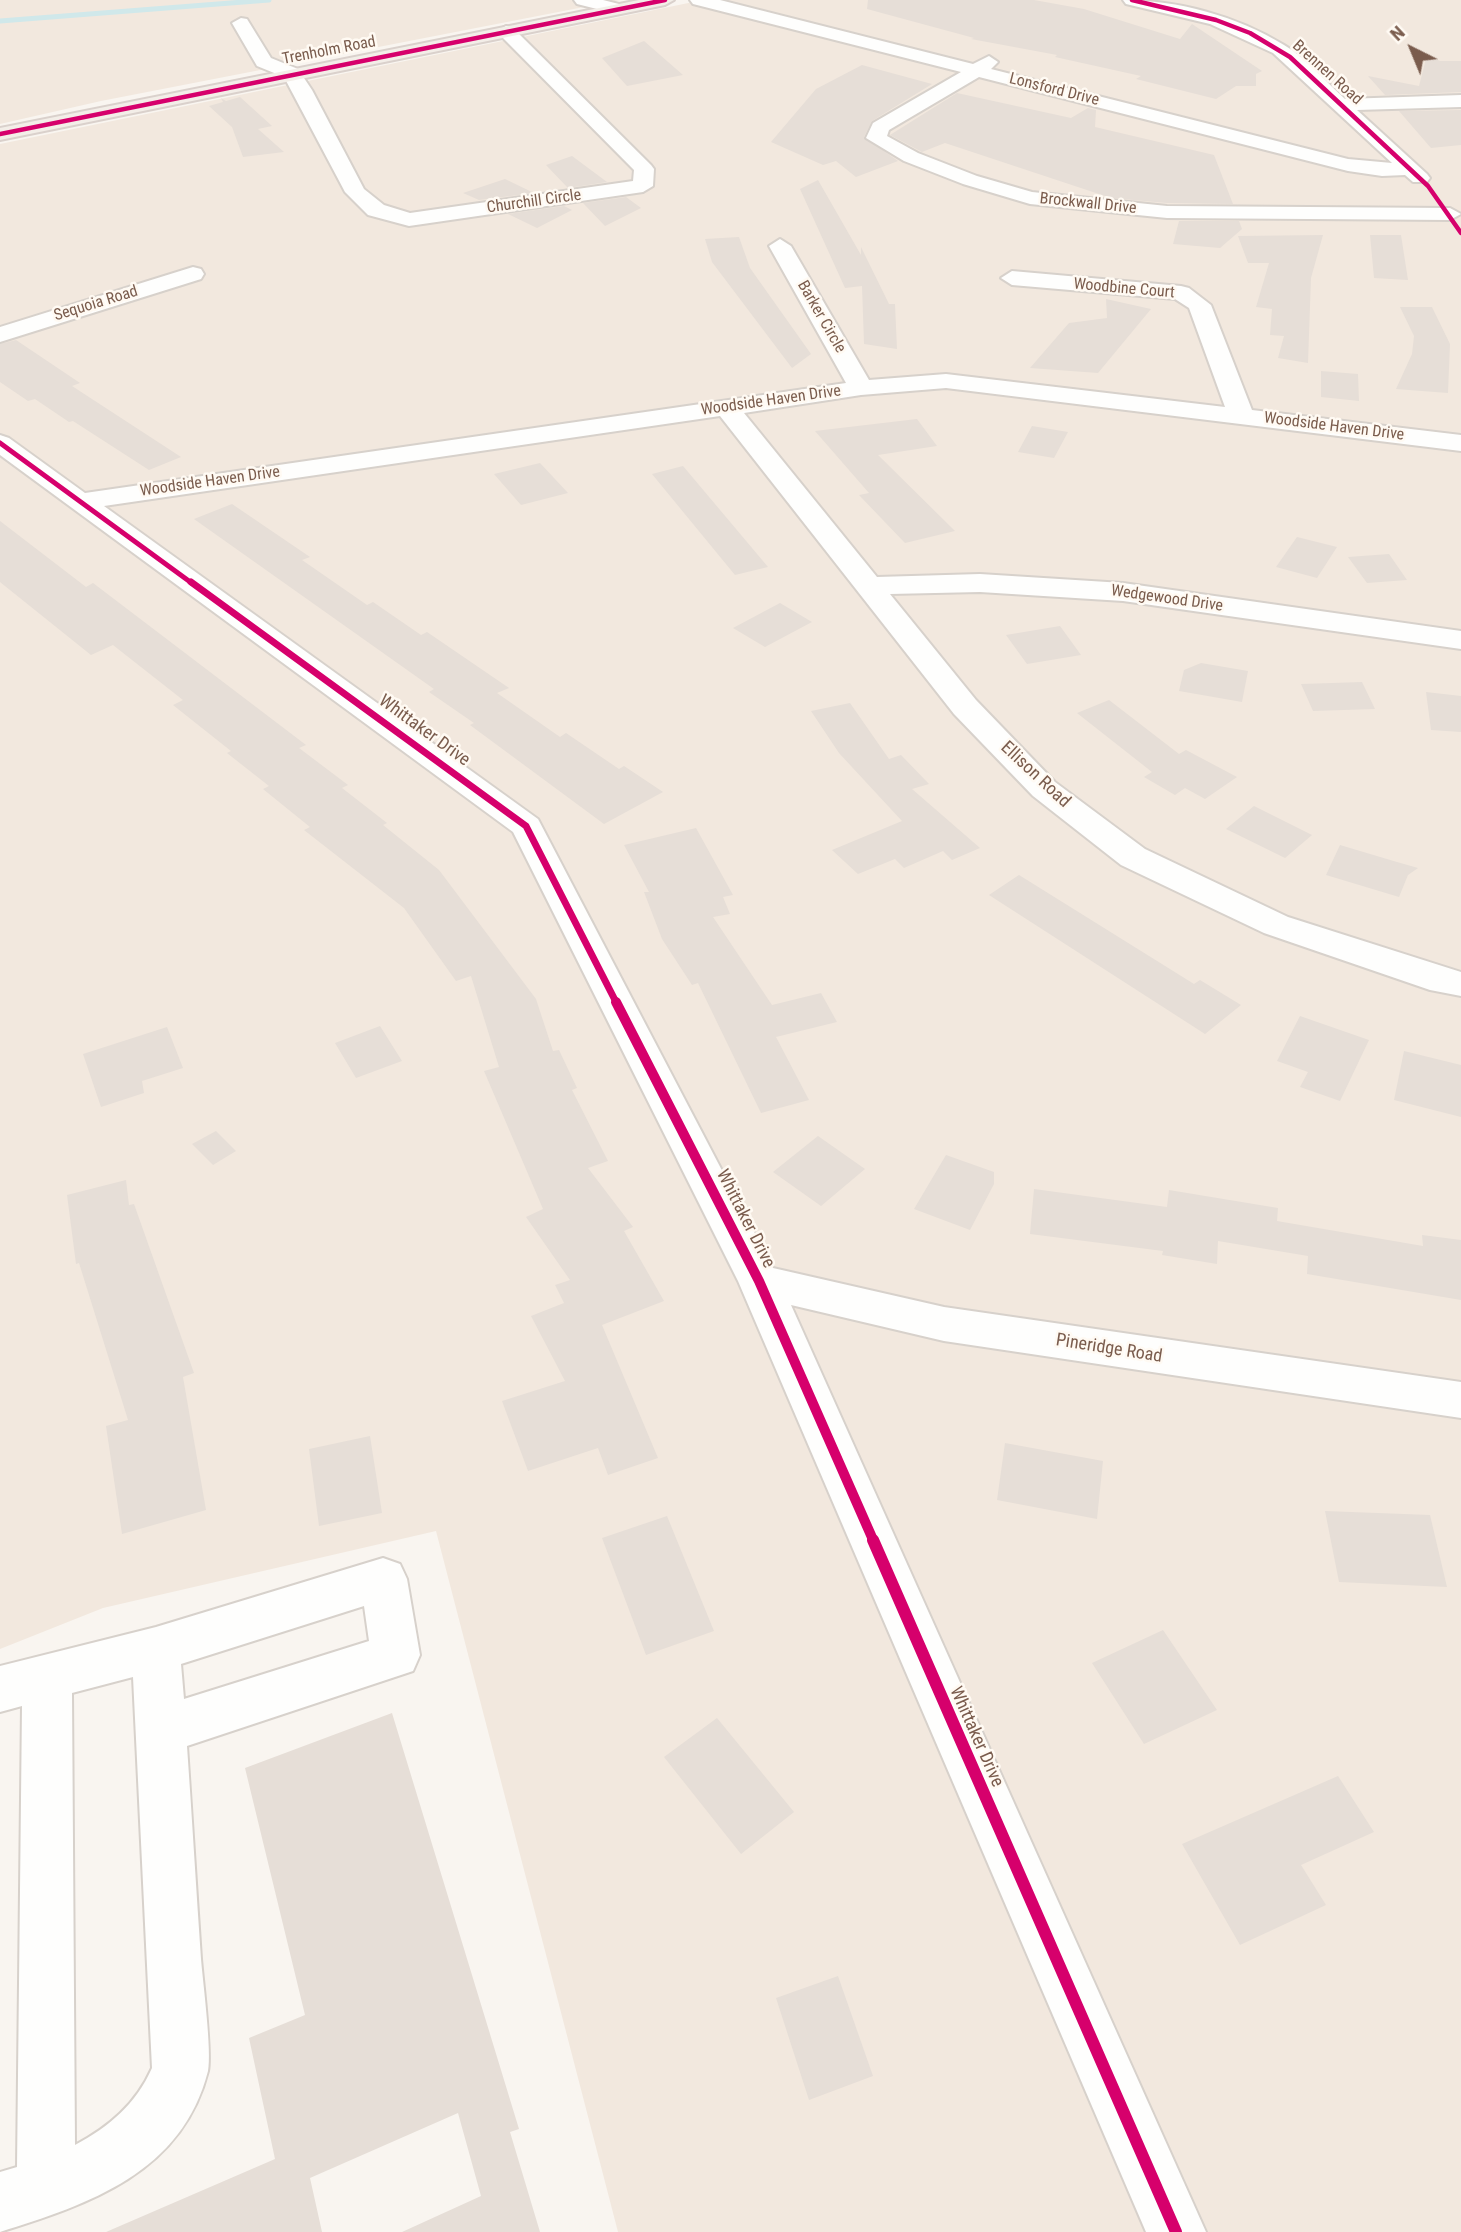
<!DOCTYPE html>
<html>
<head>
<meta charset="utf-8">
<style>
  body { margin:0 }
  #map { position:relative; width:1461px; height:2232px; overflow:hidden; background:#f9f5f0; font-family:"Roboto Condensed",sans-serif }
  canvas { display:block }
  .north { position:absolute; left:1377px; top:14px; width:70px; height:70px; -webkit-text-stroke:5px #fffaf3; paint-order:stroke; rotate:317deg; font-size:19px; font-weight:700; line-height:28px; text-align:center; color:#7a5c4d }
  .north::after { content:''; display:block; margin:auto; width:24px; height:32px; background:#7a5c4d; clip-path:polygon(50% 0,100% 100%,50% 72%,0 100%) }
</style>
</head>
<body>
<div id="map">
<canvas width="1461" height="2232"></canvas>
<div class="north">N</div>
</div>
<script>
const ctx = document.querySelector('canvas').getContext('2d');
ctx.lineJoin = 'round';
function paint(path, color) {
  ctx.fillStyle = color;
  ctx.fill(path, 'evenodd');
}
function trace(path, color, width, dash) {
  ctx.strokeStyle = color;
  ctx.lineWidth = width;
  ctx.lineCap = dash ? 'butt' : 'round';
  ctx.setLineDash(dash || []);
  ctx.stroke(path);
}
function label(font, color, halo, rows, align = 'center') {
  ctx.font = font + ' "Roboto Condensed",sans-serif';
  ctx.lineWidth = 5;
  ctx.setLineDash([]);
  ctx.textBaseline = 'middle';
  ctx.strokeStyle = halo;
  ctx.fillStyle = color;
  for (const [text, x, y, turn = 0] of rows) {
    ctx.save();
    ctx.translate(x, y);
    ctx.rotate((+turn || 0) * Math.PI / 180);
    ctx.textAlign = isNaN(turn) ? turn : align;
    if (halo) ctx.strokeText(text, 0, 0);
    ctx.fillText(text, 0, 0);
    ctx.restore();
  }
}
const residential = new Path2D(`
  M0 0H620L101 101 0 124Z
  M703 0H1461V2232H618L436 1531 103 1608 0 1649V144Z`);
const stream = new Path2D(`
  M0 21 269 0`);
const building = new Path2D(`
  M868 0H1034L1084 9 1180 39 1192 24 1262 71 1256 74V86H1236L1216 99 1136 79 1141 76 1055 57 1057 55 971 39 974 38 867 9Z
  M644 41 683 75 627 86 602 58Z
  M1427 55 1440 61H1461V92L1385 95 1368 76 1419 86Z
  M862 65 932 84 872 121 864 137 898 161 856 177 836 161 823 165 771 142 816 89Z
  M957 93 1071 118 1088 108 1096 110 1095 127 1214 155 1233 204 1167 203 1111 198 945 143 922 152 890 135Z
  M240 97 272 126 258 129 284 152 243 157 232 127 209 106 223 102 221 98 226 101Z
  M1461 110V145L1431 148 1399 111Z
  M572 156 607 182 568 188 546 165Z
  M505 179 534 193 479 200 463 193Z
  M818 180 861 255V247L889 304H895L897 349 864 344 862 286 845 288 800 189Z
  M626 197 641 208 605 226 583 203Z
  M564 206 572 210 537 228 508 214Z
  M1179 221H1239L1242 229 1220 248 1173 244Z
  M1323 235 1311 278 1308 363 1278 358 1284 336 1270 335 1272 309 1256 307 1269 263H1248L1238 236Z
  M1370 235H1401L1408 280 1374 278Z
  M739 237 750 268 811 354 792 368 712 262 705 239Z
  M1106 299 1151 309 1098 373 1030 368 1069 323 1107 318Z
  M1400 307H1432L1450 344 1448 393 1396 389 1412 354 1414 336Z
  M16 340 80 383 72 386 181 457 149 470 73 421 69 422 35 399 28 401 0 382V344Z
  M1321 371 1358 374 1359 401 1321 397Z
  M917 419 937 446 878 455 955 531 905 543 859 495 869 493 815 431Z
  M1032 426 1068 432 1054 458 1018 452Z
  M540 463 568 493 521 505 494 474Z
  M683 466 768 567 735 575 652 474Z
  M232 504 310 557 302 560 367 605 373 602 421 635 427 632 509 688 497 693 560 737 566 733 619 769 624 766 663 792 604 824 470 725 474 723 429 692 434 689 194 519Z
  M0 521 86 587 93 583 306 745 299 748 348 785 342 788 387 823 383 825 439 870 536 999 553 1051 559 1050 577 1088 572 1090 608 1161 588 1168 633 1227 624 1231 664 1301 602 1325 658 1458 608 1475 598 1448 528 1471 502 1401 565 1381 531 1316 564 1303 555 1285 570 1280 526 1217 543 1209 484 1071 499 1067 471 976 456 981 404 908 304 830 310 827 263 789 269 786 227 753 231 751 173 705 183 700 113 645 91 655 0 582Z
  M1297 537 1337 547 1317 578 1276 567Z
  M1389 554 1407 580 1367 583 1348 557Z
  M780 603 812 622 765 647 733 628Z
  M1060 626 1081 655 1027 664 1006 635Z
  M1201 663 1248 671 1242 702 1179 691 1184 670Z
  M1362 682 1375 709 1313 711 1301 684Z
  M1426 692 1461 696V732L1431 730Z
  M1109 700 1179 754 1186 750 1237 777 1205 799 1185 788 1175 795 1144 777 1152 772 1077 713Z
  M850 703 889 759 901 755 929 784 912 789 980 848 952 860 943 851 904 868 895 859 858 874 832 850 902 821 839 753 811 711Z
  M1254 806 1312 835 1285 858 1226 829Z
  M696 828 733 895 723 897 730 914 713 917 772 1005 821 993 837 1022 776 1037 809 1100 761 1113 698 983 692 985 662 939 644 892H649L624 845Z
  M1340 845 1397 862 1418 868 1408 875 1399 897 1326 875Z
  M1019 875 1194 984 1200 980 1241 1005 1205 1034 989 895Z
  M1300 1016 1369 1040 1340 1101 1300 1087 1308 1072 1277 1061Z
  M380 1026 402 1061 356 1078 335 1043Z
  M167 1027 183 1068 142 1081 144 1093 101 1107 83 1054Z
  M1404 1051 1461 1065V1117L1394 1100Z
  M216 1131 236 1151 213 1165 192 1144Z
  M818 1136 865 1169 821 1206 773 1172Z
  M946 1155 994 1172V1184L970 1230 914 1209Z
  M126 1180 129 1205 134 1204 194 1373 183 1377 206 1510 122 1534 106 1426 128 1420 79 1263 76 1264 67 1195Z
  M1034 1189 1167 1207 1169 1190 1278 1208 1277 1221 1423 1246 1422 1235 1461 1240V1300L1307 1274 1308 1256 1218 1241 1217 1264 1162 1255 1163 1251 1030 1234Z
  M370 1436 382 1513 319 1526 309 1449Z
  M1005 1443 1103 1461 1097 1519 997 1500Z
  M1325 1511 1430 1515 1447 1587 1339 1582Z
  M667 1516 714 1631 646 1655 602 1538Z
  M1163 1630 1217 1710 1144 1744 1092 1663Z
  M392 1713 519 2129 510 2132 540 2232H402L481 2196 458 2113 310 2178 322 2232H106L275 2159 249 2038 305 2015 245 1768Z
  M717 1718 794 1812 741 1854 664 1757Z
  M1338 1776 1374 1832 1301 1865 1326 1905 1240 1945 1182 1844Z
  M838 1976 873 2076 809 2100 776 1998Z`);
const minor = new Path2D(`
  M574 0H603L623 5 626 9 617 14 577 4Z
  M690 0H720L973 64 989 56 998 62 991 69 1348 159 1392 163 1273 53 1210 24 1126 4 1123 0C1178 0 1237 16 1284 45 1306 58 1326 82 1345 99L1461 95V107L1357 110 1427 174 1430 178 1427 182H1413L1405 175 1382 176 1348 171 979 77 889 130 887 136 918 153 977 176 1032 192 1167 206 1450 208 1461 214 1450 220 1167 218 1030 204 963 184 904 161 866 138 873 123 961 72 693 4Z
  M241 18 247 19 271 58 298 69 312 90 364 189 384 205 410 213 633 181 634 170 500 35 497 31 506 26 512 27 651 165 654 169 653 186 643 192 409 226 368 215 345 192 284 77 257 66 232 23Z
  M780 239 791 246 869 380 946 374 1225 407 1189 308 1175 299 1012 285 1001 278 1012 271 1181 286 1189 288 1211 305 1252 410 1461 435V451L946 388 861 395 744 413 877 577 980 574 1123 583 1461 631V649L1123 601 980 592 890 594 976 700 1055 782 1145 849 1288 917 1461 972V996L1430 990 1264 933 1121 865 1033 796 954 714 720 416 104 506 538 819 773 1268 944 1307 1461 1382V1418L944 1341 791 1305 1206 2232H1146L738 1281 513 832 0 455V435L9 438 85 493 846 383 769 246Z
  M193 267 201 269 204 274 201 279 0 342V327Z
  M383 1558 400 1564 407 1579 420 1655 413 1671 187 1746C192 1817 196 1888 201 1959 203 1983 212 2052 208 2071 182 2173 89 2204 0 2232V2172L17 2167 22 1706 0 1712V1666L156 1627ZM364 1606 369 1641 184 1699 181 1664ZM133 1677 152 2068C136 2104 109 2127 75 2145L72 1693Z`);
const major = new Path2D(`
  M639 0H674L665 5 0 140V128Z`);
const cyclewayFar4 = new Path2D(`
  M1132 0 1216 20 1250 33 1290 57 1428 186 1461 233
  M0 134 665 0`);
const cyclewayFar3 = new Path2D(`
  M0 443 193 584`);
const cyclewayFar2 = new Path2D(`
  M191 582 526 826 617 1004`);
const cyclewayFar1 = new Path2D(`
  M616 1002 759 1281 874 1542`);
const cycleway = new Path2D(`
  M873 1540 1176 2232`);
const farStreetnames = [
  ["Trenholm Road",329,51,-11],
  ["Brennen Road",1327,73,42],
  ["Lonsford Drive",1054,90,14],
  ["Churchill Circle",534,202,-8],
  ["Brockwall Drive",1088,204,6],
  ["Woodbine Court",1124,289,5],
  ["Sequoia Road",96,304,-17],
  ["Barker Circle",821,317,60],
  ["Woodside Haven Drive",771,401,-8],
  ["Woodside Haven Drive",1334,427,7],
  ["Woodside Haven Drive",210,482,-8],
  ["Wedgewood Drive",1167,599,8]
];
const streetNames = [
  ["Whittaker Drive",424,731,36],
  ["Ellison Road",1035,775,43],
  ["Whittaker Drive",745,1219,63],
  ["Pineridge Road",1109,1349,9],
  ["Whittaker Drive",976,1737,66]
];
paint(residential, '#f2e8de');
trace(stream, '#d0e8ea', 5);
paint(building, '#e6ded7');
trace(minor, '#d7d1cb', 4);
trace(major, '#dad1cc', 4);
paint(minor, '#fefefd');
paint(major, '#f3eee8');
trace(cyclewayFar4, '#d6006c', 4.5);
trace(cyclewayFar3, '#d6006c', 5);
trace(cyclewayFar2, '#d6006c', 7);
trace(cyclewayFar1, '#d6006c', 10);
trace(cycleway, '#d6006c', 12);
label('16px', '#7a5c4d', '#fffaf3', farStreetnames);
label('18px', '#7a5c4d', '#fffaf3', streetNames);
</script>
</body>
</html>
